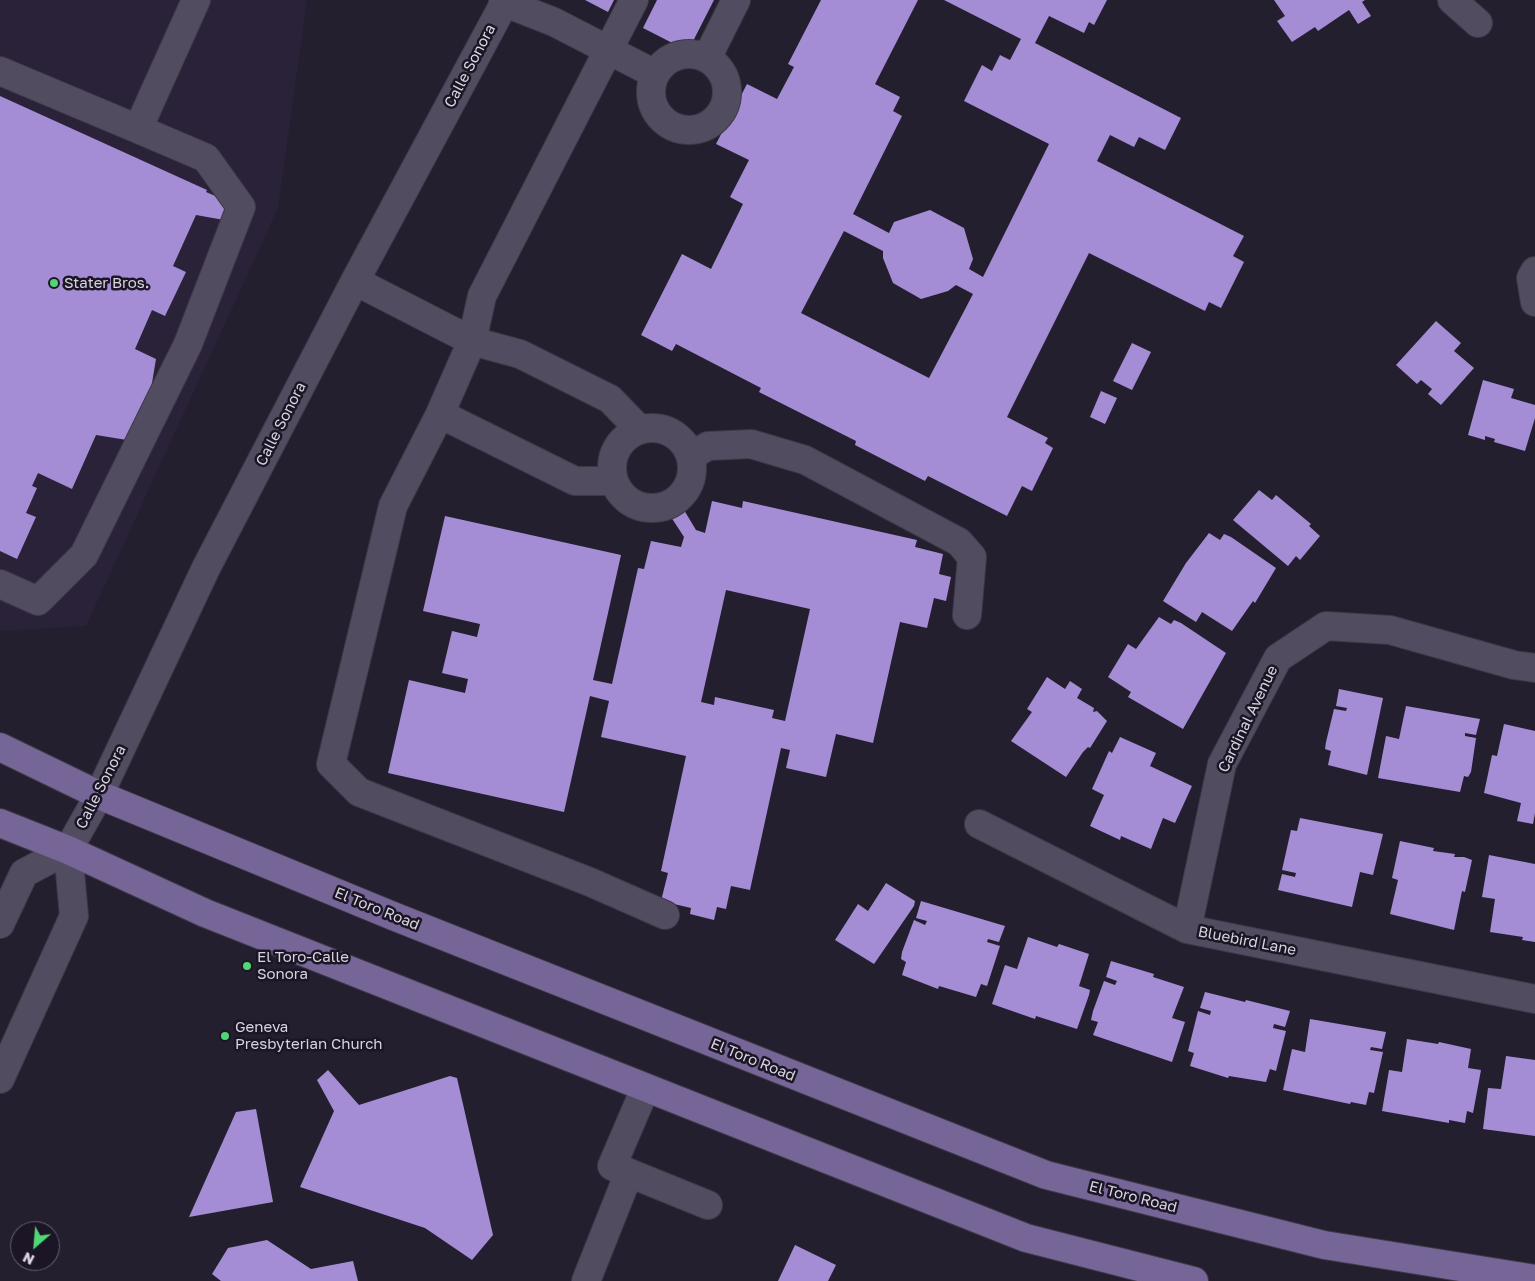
<!DOCTYPE html>
<html>
<head>
<meta charset="utf-8">
<style>
  body { margin:0 }
  #map { position:relative; width:1535px; height:1281px; overflow:hidden; background:#241f2f; font-family:"Golos Text",sans-serif }
  canvas { display:block }
  .north { position:absolute; left:10px; top:1221px; width:50px; height:50px; box-sizing:border-box; background:#1b1525; border:1px solid #66616f; border-radius:50%; rotate:207deg; font-size:14px; font-weight:700; line-height:20px; text-align:center; color:#d7d4df }
  .north::after { content:''; display:block; margin:auto; width:18px; height:22px; background:#50d674; clip-path:polygon(50% 0,100% 100%,50% 72%,0 100%) }
</style>
</head>
<body>
<div id="map">
<canvas width="1535" height="1281"></canvas>
<div class="north">N</div>
</div>
<script>
const ctx = document.querySelector('canvas').getContext('2d');
ctx.lineJoin = 'round';
function paint(path, color) {
  ctx.fillStyle = color;
  ctx.fill(path, 'evenodd');
}
function trace(path, color, width, dash) {
  ctx.strokeStyle = color;
  ctx.lineWidth = width;
  ctx.lineCap = dash ? 'butt' : 'round';
  ctx.setLineDash(dash || []);
  ctx.stroke(path);
}
function label(font, color, halo, rows, align = 'center') {
  ctx.font = font + ' "Golos Text",sans-serif';
  ctx.lineWidth = 5;
  ctx.setLineDash([]);
  ctx.textBaseline = 'middle';
  ctx.strokeStyle = halo;
  ctx.fillStyle = color;
  for (const [text, x, y, turn = 0] of rows) {
    ctx.save();
    ctx.translate(x, y);
    ctx.rotate((+turn || 0) * Math.PI / 180);
    ctx.textAlign = isNaN(turn) ? turn : align;
    if (halo) ctx.strokeText(text, 0, 0);
    ctx.fillText(text, 0, 0);
    ctx.restore();
  }
}
const built = new Path2D(`
  M0 0H307L278 208 86 626 0 631Z`);
const building = new Path2D(`
  M585 0H614L608 12Z
  M657 0H714L688 51 643 28Z
  M821 0H918L875 84 900 97 893 111 902 116 853 214 889 233 894 222 930 210 964 228 973 259 969 269 983 277 1049 144 964 101 982 65 992 71 1000 55 1010 60 1021 39 944 0H1107L1094 25 1089 22 1084 33 1049 16 1035 43 1181 118 1165 150 1139 137 1134 147 1110 135 1097 161 1244 236 1233 256 1244 262 1221 308 1209 302 1205 311 1089 253 1007 417 1048 438 1045 443 1053 448 1032 491 1022 486 1007 516 928 476 925 481 855 445 856 441 759 392 761 388 676 344 672 351 641 335 682 254 711 269 743 204 730 197 749 160 716 144 747 84 777 99 794 67 788 64ZM844 231 883 251V258L893 283 921 299 948 291 956 285 973 294 929 378 801 313Z
  M1274 0H1365L1362 2 1371 16 1358 24 1349 10 1318 31 1315 27 1292 42 1277 21 1285 16Z
  M0 96 207 190 206 192 227 201 224 220 196 215 173 266 186 272 165 316 152 310 135 349 156 359 147 413 127 440 96 435 72 489 38 473 32 486 37 488 26 513 36 517 17 559 0 551Z
  M1436 321 1461 343 1454 351 1474 368 1441 405 1428 394 1432 389 1421 380 1417 384 1396 365Z
  M1132 343 1151 352 1132 390 1113 381Z
  M1483 380 1514 389 1511 398 1535 405V418L1525 451 1494 442 1495 439 1485 436V440L1468 435Z
  M1101 391 1117 398 1105 424 1090 417Z
  M1259 490 1272 500 1276 495 1311 524 1309 526 1320 536 1300 560 1296 556 1288 566 1233 520Z
  M712 501 742 508 743 501 917 540 915 547 943 554 939 574 951 577 946 601 934 598 927 628 900 622 873 743 836 734 826 777 786 768 790 750 781 748 750 890 731 886 726 909 717 907 714 920 690 914 691 908 661 901 668 873 661 871 686 756 601 737 609 701 590 696 564 812 388 773 409 680 465 693 468 679 442 673 452 631 477 637 480 624 423 611 445 516 621 555 593 680 612 684 638 568 644 569 651 541 681 547 684 537 671 517 684 510 696 530 705 533ZM726 590 810 609 785 721 772 718 774 710 715 697 714 705 701 702Z
  M1209 533 1220 540 1224 534 1231 537 1276 568 1255 603 1253 601 1232 631 1202 612 1196 622 1163 601 1186 563Z
  M1159 617 1171 624 1174 620 1181 623 1226 653 1183 729 1128 697 1131 692 1108 677 1128 644 1136 649Z
  M1047 677 1065 689 1070 681 1082 689 1077 698 1094 708 1093 712 1097 711 1107 721 1090 748 1088 747 1083 752 1066 777 1011 741 1032 712 1027 709Z
  M1339 689 1383 698 1367 775 1328 765 1331 751 1325 749 1326 742 1334 709 1346 711 1347 708 1336 706Z
  M1406 706 1480 719 1476 735 1465 733V736L1476 738 1471 772 1468 777 1464 776 1460 792 1378 778 1386 736 1399 739Z
  M1504 724 1535 731V813L1533 824 1517 821 1521 803 1484 793 1492 755 1497 756Z
  M1120 737 1156 753 1150 766 1192 786 1175 823 1163 818 1151 849 1121 836 1120 840 1090 826 1104 795 1092 789 1109 751 1112 753Z
  M1300 818 1383 834 1373 875 1360 872 1352 907 1278 890 1282 874 1295 877 1296 873 1282 870 1291 830 1297 831Z
  M1400 841 1434 848 1433 851 1455 854 1454 857H1464L1472 860 1465 892 1462 891 1454 930 1390 914 1398 880 1392 878Z
  M1489 855 1535 864V942L1522 940 1523 937 1490 932 1495 899 1482 897Z
  M886 883 915 901 914 906 874 964 835 940 858 904 868 911Z
  M921 901 1005 926 999 942 988 939 987 942 1000 946 987 986 981 984 976 997 939 986 938 989 902 975 906 962 901 959 902 952 914 920 925 925 927 921 916 918Z
  M1028 937 1057 947 1059 944 1089 954 1079 986 1090 990 1089 995 1077 1029 1036 1016 1035 1019 992 1004 1005 965 1017 969Z
  M1111 961 1154 974 1153 977 1184 987 1172 1018 1185 1022 1172 1062 1093 1035 1098 1022 1091 1020 1093 1011 1104 981 1115 985 1117 981 1106 977Z
  M1205 992 1245 1002 1246 1000 1290 1011 1285 1027 1274 1024 1273 1028 1286 1031 1276 1071 1270 1069 1266 1082 1229 1076 1228 1078 1190 1066 1194 1053 1188 1051 1198 1011 1210 1015 1211 1011 1200 1008Z
  M1310 1019 1386 1032 1382 1049 1371 1047 1370 1050 1383 1052 1374 1093 1369 1092 1366 1105 1351 1102 1350 1104 1283 1090 1292 1049 1305 1052Z
  M1407 1039 1438 1044 1439 1042 1471 1049 1468 1068 1481 1070 1473 1113 1467 1111 1465 1123 1449 1120V1123L1382 1111 1389 1070 1402 1072Z
  M1506 1056 1535 1060V1136L1483 1129 1488 1088 1501 1089Z
  M328 1070 359 1105 450 1076 457 1078 493 1235 472 1260 425 1228 300 1187 334 1111 317 1080Z
  M256 1109 273 1202 189 1217 236 1112Z
  M267 1240 311 1269 353 1261 358 1281H221L212 1274 228 1248Z
  M795 1245 836 1265 828 1281H778Z`);
const minor = new Path2D(`
  M1452 0 1478 23
  M503 2 554 22 655 74
  M651 92a38 38 0 1 1 76 0a38 38 0 1 1-76 0Z
  M707 58 736 0
  M0 71 138 129 196 0
  M1535 271 1531 278 1535 302
  M355 281 472 341 520 354 610 399 640 430
  M440 414 472 341 482 296 634 0
  M612 468a40 40 0 1 1 80 0a40 40 0 1 1-80 0Z
  M691 456 708 446 751 444 805 460 959 542 972 557 967 615
  M614 481H575L440 414 393 506 331 764 359 792 590 882 665 915
  M0 584 38 601 84 555 188 344 241 207 206 158 138 129
  M979 824 1187 929 1535 999
  M0 924 24 873 68 850 99 795 206 568 355 281 506 0
  M1187 929 1222 764 1278 658 1326 626 1390 630 1514 665 1535 668
  M0 1079 74 916 68 850
  M645 1089 612 1166 708 1205
  M586 1281 629 1173`);
const major = new Path2D(`
  M0 747 99 795 393 916 1046 1175 1324 1245 1535 1279
  M0 823 68 850 205 913 1026 1238 1194 1281`);
const markers = [
  [54,283,5,"#50d674"],
  [247,966,5,"#50d674"],
  [225,1036,5,"#50d674"]
];
const streetNames = [
  ["Calle Sonora",470,66,-62],
  ["Calle Sonora",281,424,-63],
  ["Cardinal Avenue",1248,719,-64],
  ["Calle Sonora",101,787,-63],
  ["El Toro Road",377,909,22],
  ["Bluebird Lane",1247,941,11],
  ["El Toro Road",753,1060,22],
  ["El Toro Road",1133,1197,14]
];
const poiNames = [
  ["Stater Bros.",64,283],
  ["El Toro-Calle",257,957],
  ["Sonora",257,974],
  ["Geneva",235,1027],
  ["Presbyterian Church",235,1044]
];
paint(built, '#2a2239');
paint(building, '#a58dd6');
trace(minor, '#3e3947', 30);
trace(major, '#3e3947', 30);
trace(minor, '#524c60', 28);
trace(major, '#766597', 28);
for (const [x, y, r, color] of markers) {
  const dot = new Path2D();
  dot.arc(x, y, r, 0, 2 * Math.PI);
  ctx.fillStyle = color;
  ctx.fill(dot);
  trace(dot, '#1b1525', 2);
}
label('15px', '#d7d4df', '#1b1525', streetNames);
label('15px', '#d7d4df', '#1b1525', poiNames, 'left');
</script>
</body>
</html>
